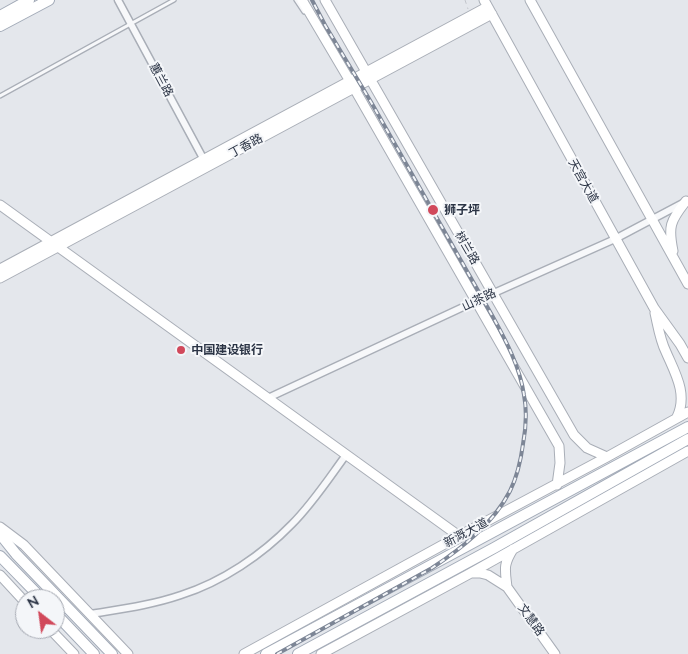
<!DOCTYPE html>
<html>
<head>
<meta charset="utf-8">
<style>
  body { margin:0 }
  #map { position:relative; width:688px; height:654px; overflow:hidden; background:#e4e7ec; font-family:Mulish,sans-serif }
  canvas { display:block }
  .north { position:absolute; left:15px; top:589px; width:50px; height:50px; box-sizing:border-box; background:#f4f6f9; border:1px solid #a4a8b1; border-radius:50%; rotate:330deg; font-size:14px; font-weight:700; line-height:20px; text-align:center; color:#2b3445 }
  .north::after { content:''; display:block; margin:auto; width:18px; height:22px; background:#d1495b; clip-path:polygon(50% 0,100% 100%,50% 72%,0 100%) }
</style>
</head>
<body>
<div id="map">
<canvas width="688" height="654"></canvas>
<div class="north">N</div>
</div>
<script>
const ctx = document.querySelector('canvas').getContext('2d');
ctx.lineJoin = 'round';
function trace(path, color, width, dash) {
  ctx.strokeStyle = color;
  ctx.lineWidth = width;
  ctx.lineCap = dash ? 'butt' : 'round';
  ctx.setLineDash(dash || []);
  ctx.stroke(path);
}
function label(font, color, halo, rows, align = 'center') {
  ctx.font = font + ' Mulish,"Noto Sans SC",sans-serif';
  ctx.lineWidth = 4;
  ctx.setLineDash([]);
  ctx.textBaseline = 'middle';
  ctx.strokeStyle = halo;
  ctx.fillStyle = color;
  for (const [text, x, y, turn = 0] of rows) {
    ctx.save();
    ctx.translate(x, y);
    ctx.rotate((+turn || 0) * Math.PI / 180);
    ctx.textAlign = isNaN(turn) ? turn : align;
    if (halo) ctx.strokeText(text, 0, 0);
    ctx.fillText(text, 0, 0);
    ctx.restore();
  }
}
const path = new Path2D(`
  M465 0 468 9`);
const lane = new Path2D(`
  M296 0 304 12
  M0 96 174 0`);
const street = new Path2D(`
  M118 0 204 160
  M268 398 476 301 615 239 683 203
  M91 614C121 609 152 605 181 595 222 582 262 555 292 524 313 503 329 478 346 455`);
const secondary = new Path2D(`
  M302 0 354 88 559 446 560 463 557 485
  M325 0 574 435 587 448 607 457
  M484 0 654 308 680 344 688 358
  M530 0 688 284
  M0 205 459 536
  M673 251C668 227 670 221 686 201
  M0 269 487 7
  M0 278 492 14
  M655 313C658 326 660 340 666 352 675 373 688 394 677 417
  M0 527 24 545 128 654
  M472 573H480L488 575 507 587 555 654
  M0 575 25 602
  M507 587C505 569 503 565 513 549
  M50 629 74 654
  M244 654 459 536 607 457 688 412
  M321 654 469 574 688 451`);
const primary = new Path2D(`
  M0 16 29 0
  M0 26 49 0
  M0 534 16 554 112 654
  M0 556 42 599
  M55 613 94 654
  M266 654 688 427
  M298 654 494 548 688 439`);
const rail = new Path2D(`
  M277 654 432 568C462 548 493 524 510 491 517 477 521 459 523 444 526 428 527 411 524 395 520 367 506 341 493 317L371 102 325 25 312 0`);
const markers = [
  [433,210,6,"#d1495b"],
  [181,350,5,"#d1495b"]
];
const streetNames = [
  ["蕙兰路",161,80,62],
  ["丁香路",246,146,-28],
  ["天宫大道",583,181,61],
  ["树兰路",467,248,60],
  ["山茶路",479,300,-25],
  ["新溉大道",466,533,-28],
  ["文慧路",531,620,54]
];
const poiNames = [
  ["狮子坪",444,210],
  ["中国建设银行",191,350]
];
trace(lane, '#a9aeb7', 5.5);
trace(street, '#a9aeb7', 9);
trace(secondary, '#a9aeb7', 11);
trace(primary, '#a3abb8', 12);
trace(path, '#c2c5cb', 1, [4, 4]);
trace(lane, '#f7f8fa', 3);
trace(street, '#f7f8fa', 6);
trace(secondary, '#fff', 9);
trace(primary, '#fff', 10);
trace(rail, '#7d8696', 4);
trace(rail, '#f4f6f9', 2, [5.5]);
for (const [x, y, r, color] of markers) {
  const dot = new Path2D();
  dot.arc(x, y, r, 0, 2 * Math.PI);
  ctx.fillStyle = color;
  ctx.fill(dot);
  trace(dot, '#f4f6f9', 2);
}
label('12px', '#2b3445', '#f4f6f9', streetNames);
label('bold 12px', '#2b3445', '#f4f6f9', poiNames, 'left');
</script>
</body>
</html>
